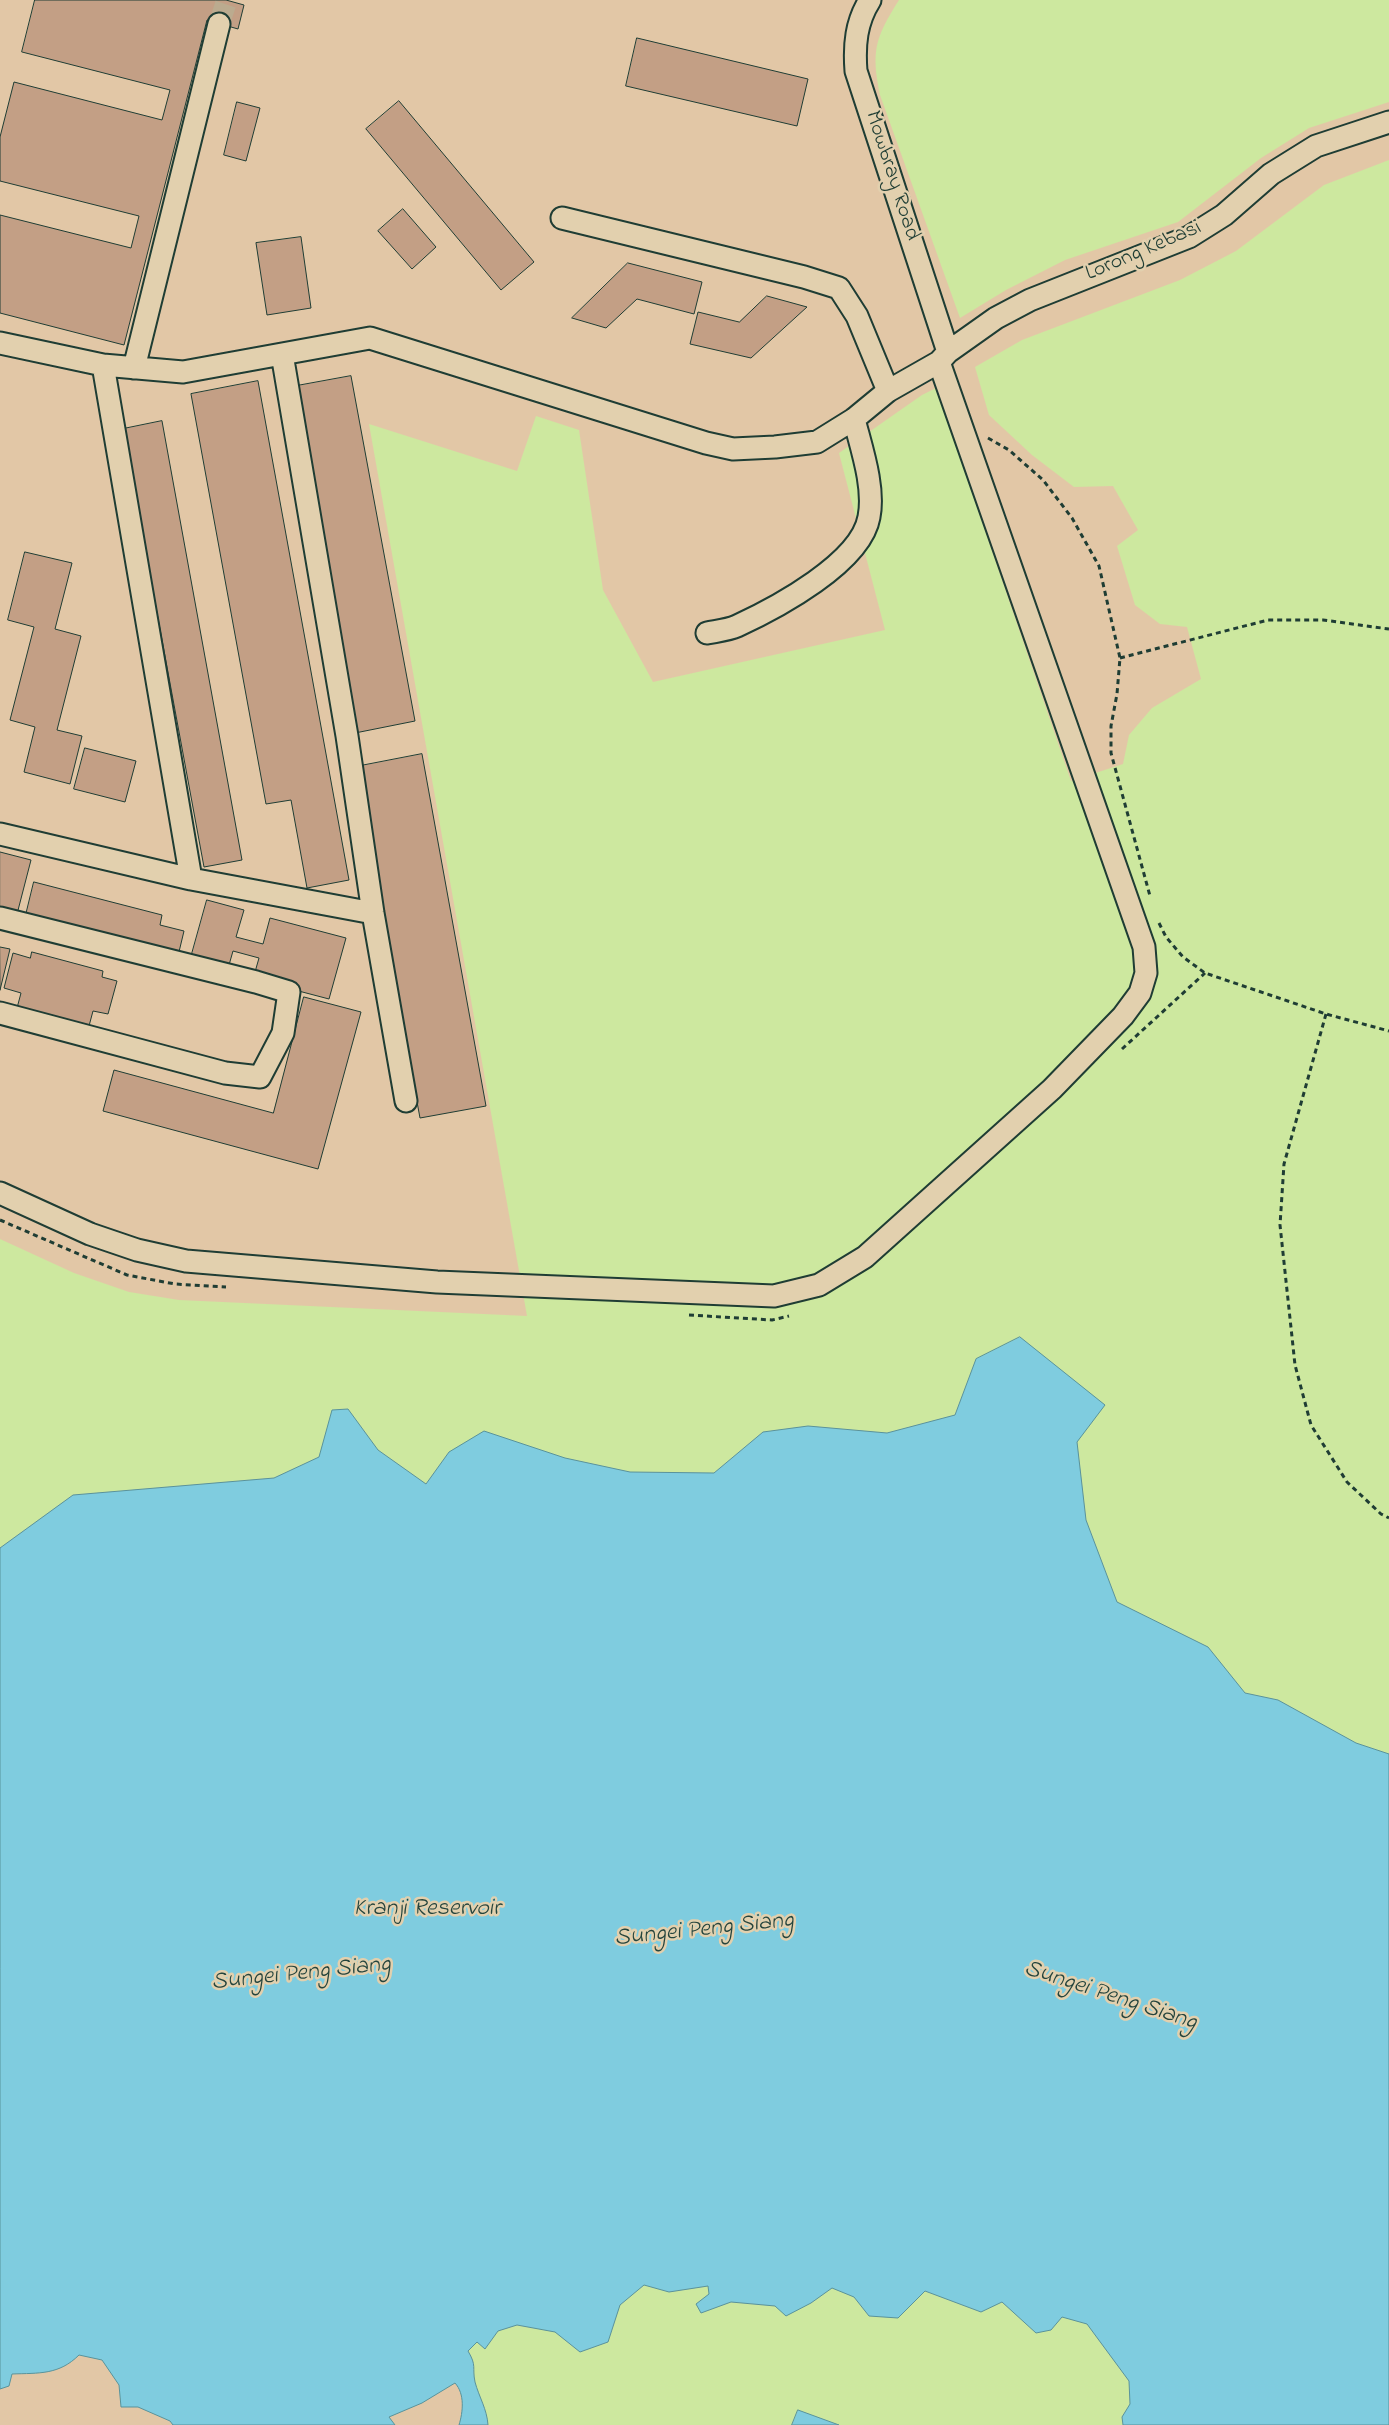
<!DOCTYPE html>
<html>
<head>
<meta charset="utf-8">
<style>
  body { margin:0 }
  canvas { display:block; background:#e2c7a6 }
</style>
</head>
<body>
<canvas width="1389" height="2425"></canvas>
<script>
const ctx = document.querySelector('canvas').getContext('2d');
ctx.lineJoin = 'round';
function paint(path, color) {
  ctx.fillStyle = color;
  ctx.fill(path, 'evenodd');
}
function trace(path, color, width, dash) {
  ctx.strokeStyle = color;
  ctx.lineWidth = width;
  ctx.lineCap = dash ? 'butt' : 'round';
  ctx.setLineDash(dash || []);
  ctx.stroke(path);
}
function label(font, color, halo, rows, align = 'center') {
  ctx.font = font + ' "Indie Flower",sans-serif';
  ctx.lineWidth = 5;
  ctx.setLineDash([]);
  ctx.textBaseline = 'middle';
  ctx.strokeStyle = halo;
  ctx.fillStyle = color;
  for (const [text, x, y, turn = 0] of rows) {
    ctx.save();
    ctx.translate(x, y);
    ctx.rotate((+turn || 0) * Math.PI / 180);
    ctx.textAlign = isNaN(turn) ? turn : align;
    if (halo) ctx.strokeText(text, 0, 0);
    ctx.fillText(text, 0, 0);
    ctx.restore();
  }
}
const green = new Path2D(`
  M899 0H1389V102L1309 128 1261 158 1178 222 1065 260 1006 290 960 318 880 95C871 51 875 38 899 0Z
  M1389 160V1754L1356 1743 1278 1700 1245 1693 1208 1647 1117 1602 1086 1520 1077 1442 976 1359 955 1415 887 1433 808 1426 763 1432 714 1473 630 1472 565 1458 449 1452 426 1484 378 1450 348 1409 319 1457 274 1478 73 1495 0 1548V1239L74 1273 129 1292 179 1300 527 1316 369 424 517 471 536 416 579 430 603 590 653 682 885 630 839 453 922 395 936 388 1071 781 1123 764 1129 735 1152 708 1201 679 1187 627 1160 624 1135 605 1117 546 1138 530 1113 486 1074 487 1032 455 989 415 975 367 1022 340 1180 280 1236 251 1324 185Z
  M644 2285 669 2292 708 2286 710 2294 701 2313 731 2302 775 2306 811 2303 832 2288 854 2297 869 2316 925 2291 981 2312 1002 2302 1036 2333 1051 2330 1062 2317 1087 2324 1129 2381 1130 2404 1122 2417 1123 2425H488C487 2409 479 2397 475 2382 472 2367 477 2366 468 2351L477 2341 485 2349 498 2331 517 2325 555 2332 580 2352 608 2342 620 2305Z`);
const water = new Path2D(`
  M1020 1337 1105 1405 1077 1442 1086 1520 1117 1602 1208 1647 1245 1693 1278 1700 1356 1743 1389 1754V2425H1123L1122 2417 1130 2404 1129 2381 1087 2324 1062 2317 1051 2330 1036 2333 1002 2302 981 2312 925 2291 898 2318 869 2316 854 2297 832 2288 811 2303 786 2316 775 2306 731 2302 701 2313 696 2304 709 2294 708 2286 669 2292 644 2285 620 2305 608 2342 580 2352 555 2332 517 2325 498 2331 485 2349 477 2342 468 2351C477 2366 472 2367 475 2382 479 2397 487 2409 488 2425H459C463 2412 465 2394 455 2383L422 2403 389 2417 395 2425H173L170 2421 138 2407H121L119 2385 102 2360 79 2355C59 2375 39 2373 12 2374L9 2386 0 2389V1548L73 1495 274 1478 319 1457 332 1410 348 1409 378 1450 426 1484 449 1452 484 1431 565 1458 630 1472 714 1473 763 1432 808 1426 887 1433 955 1415 976 1359Z
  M798 2410 839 2425H792Z`);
const building = new Path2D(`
  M35 0H226L244 5 238 29 207 20 124 345 0 313V215L131 248 139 216 0 181V137L14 82 162 120 170 90 22 52Z
  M637 38 808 79 797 126 626 86Z
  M399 101 534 262 501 290 366 129Z
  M237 102 260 108 246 161 224 155Z
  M403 209 436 247 412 269 378 231Z
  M301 237 311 308 267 315 256 243Z
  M628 263 702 282 694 314 637 299 606 328 572 318Z
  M767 296 807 307 751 358 690 344 698 312 739 322Z
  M351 376 415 721 355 733 291 387Z
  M258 381 349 880 307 888 291 800 266 804 191 394Z
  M162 421 242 860 204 867 123 429Z
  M25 552 72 563 55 629 81 636 57 730 82 736 70 784 24 772 35 727 10 720 34 627 8 620Z
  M85 748 136 761 125 802 74 789Z
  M422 754 486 1106 420 1118 355 767Z
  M0 852 31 860 16 918 0 914Z
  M34 882 162 915 160 925 184 931 178 956 25 919Z
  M207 900 244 910 236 937 263 944 270 918 346 938 329 999 253 979 259 958 233 951 227 972 190 961Z
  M0 947 10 949 0 990Z
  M32 952 103 971 102 977 117 981 108 1014 93 1011 89 1026 17 1008 21 993 4 988 13 953 30 958Z
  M304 997 361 1012 318 1169 103 1111 114 1070 273 1113Z`);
const minorTunnel = new Path2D(`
  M219 24 227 0`);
const path = new Path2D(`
  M988 438 1009 450 1043 480 1072 518 1099 566 1120 658 1117 694 1111 726V753L1150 896
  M1120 658 1268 620H1323L1389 629
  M1159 923 1166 937 1183 957 1205 973 1326 1014 1389 1031
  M1326 1014 1284 1164 1280 1225 1295 1365 1311 1425 1347 1482 1381 1514 1389 1518
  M1122 1049 1205 973
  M0 1220 127 1275 175 1284 226 1287
  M689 1315 772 1320 789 1316`);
const minor = new Path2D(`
  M870 0C856 22 854 45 856 71L948 352
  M562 218 804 277 839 288 857 316 888 391
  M0 343 103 365 183 372 370 338 706 443 733 449 775 447 817 442 854 419 888 391 939 362 948 352 996 318 1030 300 1189 237 1224 215 1271 174 1316 146 1389 122
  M282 354 347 736 373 913 406 1101
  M103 365 191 879
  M134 368 219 24
  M707 633C717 631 728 630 737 626 776 608 861 563 869 517 875 487 861 447 854 419
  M0 834 191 879 373 913
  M0 918 256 982 289 992 283 1033 260 1077 225 1073 0 1013
  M0 1193 90 1234 137 1250 186 1261 437 1282 774 1296 819 1285 865 1257 1052 1089 1123 1016 1140 993 1146 973 1144 947 939 362`);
const streetNames = [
  ["Mowbray Road",891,176,72],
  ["Lorong Kebasi",1144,252,-23]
];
const waterNames = [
  ["Kranji Reservoir",427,1910],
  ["Sungei Peng Siang",704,1931,-6],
  ["Sungei Peng Siang",301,1975,-6],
  ["Sungei Peng Siang",1110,1997,18]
];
paint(green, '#cde89f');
paint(water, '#7fccdf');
trace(water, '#59939b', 1);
paint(building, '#c39f85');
trace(building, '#1f3d34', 1);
trace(minorTunnel, '#bbab8f', 21, [21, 11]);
trace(minor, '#1f3d34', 25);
trace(path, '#1f3d34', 3, [5, 4]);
trace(minor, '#e2d0ae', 21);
label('22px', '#1f3d34', '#e2d0ae', streetNames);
label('italic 24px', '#24443d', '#e2d0ae', waterNames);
</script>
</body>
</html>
